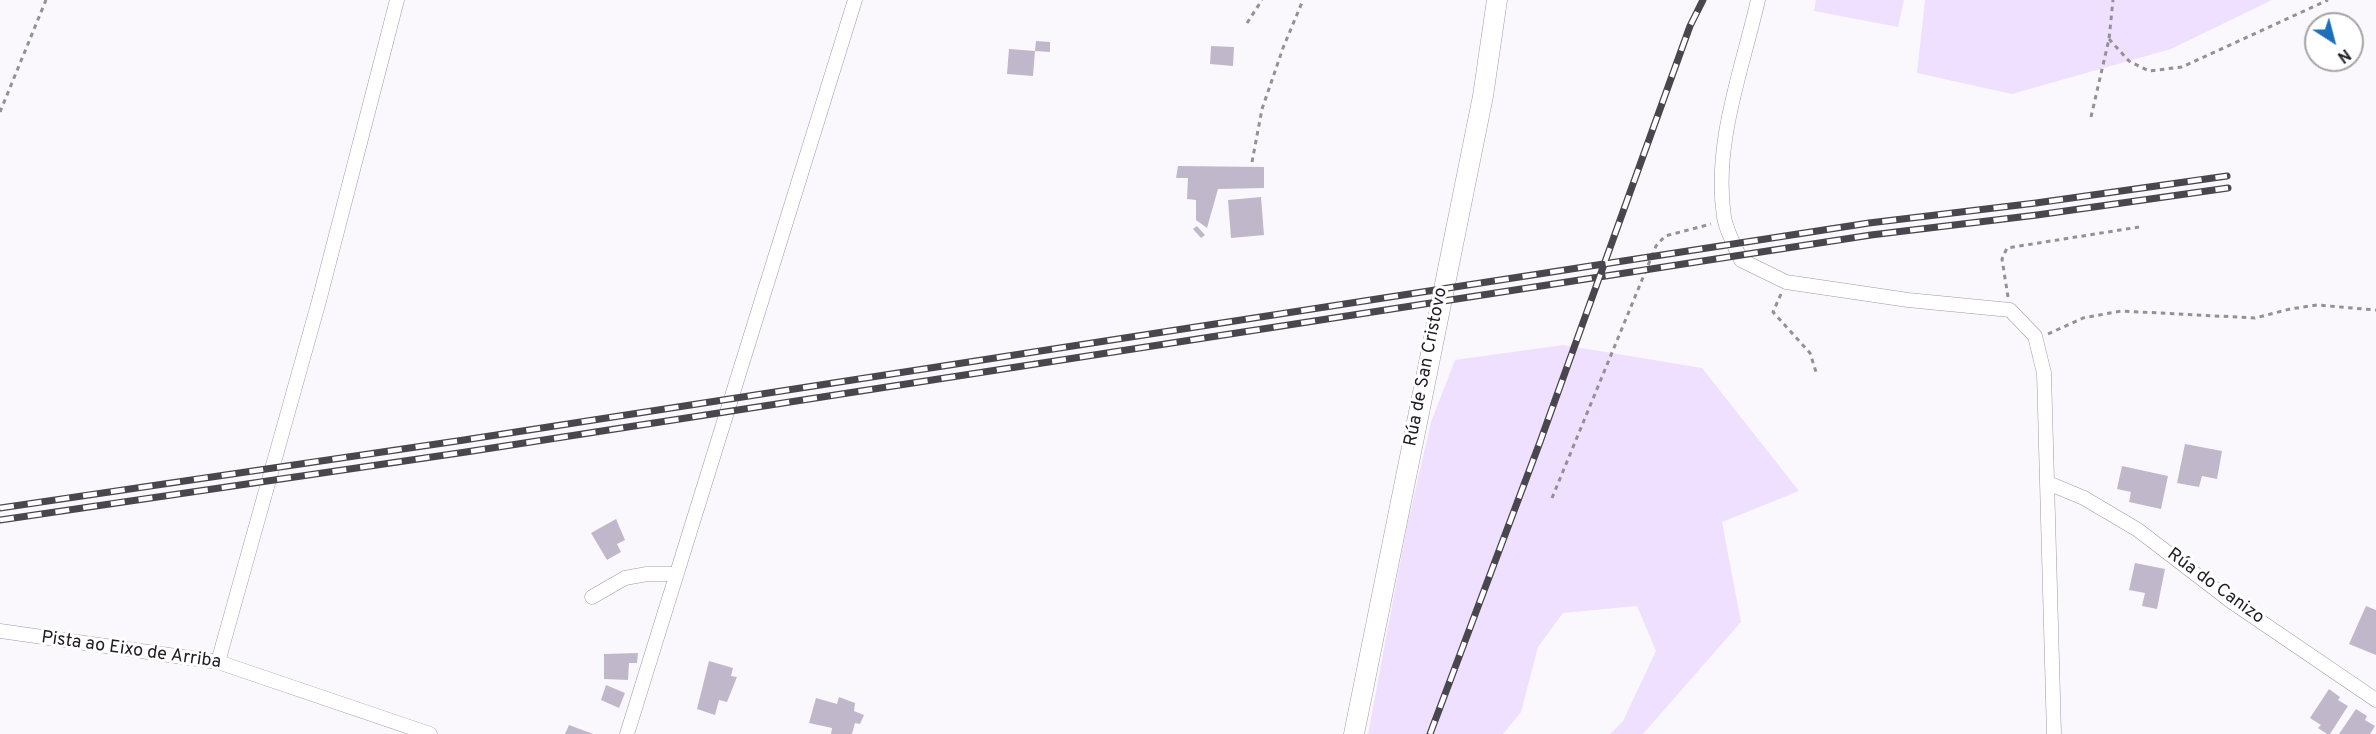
<!DOCTYPE html>
<html>
<head>
<meta charset="utf-8">
<style>
  body { margin:0 }
  #map { position:relative; width:2376px; height:734px; overflow:hidden; background:#faf8fc; font-family:Overpass,sans-serif }
  canvas { display:block }
  .north { position:absolute; left:2304px; top:12px; width:60px; height:60px; box-sizing:border-box; background:#fff; border:2px solid #a5a4a7; border-radius:50%; rotate:144deg; font-size:16px; font-weight:700; line-height:24px; text-align:center; color:#1f1c23 }
  .north::after { content:''; display:block; margin:auto; width:21px; height:27px; background:#1b6fbd; clip-path:polygon(50% 0,100% 100%,50% 72%,0 100%) }
</style>
</head>
<body>
<div id="map">
<canvas width="2376" height="734"></canvas>
<div class="north">N</div>
</div>
<script>
const ctx = document.querySelector('canvas').getContext('2d');
ctx.lineJoin = 'round';
function paint(path, color) {
  ctx.fillStyle = color;
  ctx.fill(path, 'evenodd');
}
function trace(path, color, width, dash) {
  ctx.strokeStyle = color;
  ctx.lineWidth = width;
  ctx.lineCap = dash ? 'butt' : 'round';
  ctx.setLineDash(dash || []);
  ctx.stroke(path);
}
function label(font, color, halo, rows, align = 'center') {
  ctx.font = font + ' Overpass,sans-serif';
  ctx.lineWidth = 6;
  ctx.setLineDash([]);
  ctx.textBaseline = 'middle';
  ctx.strokeStyle = halo;
  ctx.fillStyle = color;
  for (const [text, x, y, turn = 0] of rows) {
    ctx.save();
    ctx.translate(x, y);
    ctx.rotate((+turn || 0) * Math.PI / 180);
    ctx.textAlign = isNaN(turn) ? turn : align;
    if (halo) ctx.strokeText(text, 0, 0);
    ctx.fillText(text, 0, 0);
    ctx.restore();
  }
}
const green = new Path2D(`
  M1816 0H1904L1898 27 1814 11Z
  M1925 0H2272L2171 49 2012 94 1917 73Z
  M1563 345 1702 368 1799 491 1722 522 1741 622 1643 734H1610L1623 721 1656 651 1637 606 1563 613 1538 647 1521 712 1503 734H1368L1407 526 1431 422 1455 360Z`);
const building = new Path2D(`
  M1036 41 1050 42V52L1035 51Z
  M1211 46 1234 47 1233 66 1210 64Z
  M1009 49 1035 51 1033 76 1007 74Z
  M1178 166 1264 167V188L1218 189 1207 228 1196 220V200L1187 199 1188 178H1176Z
  M1261 197 1264 235 1231 238 1228 200Z
  M1197 226 1205 235 1201 238 1193 229Z
  M2185 444 2222 451 2217 479 2202 476 2199 487 2177 483Z
  M2122 466 2168 476 2161 509 2129 502 2131 492 2117 489Z
  M616 519 625 540 617 544 621 552 607 560 591 533Z
  M2135 563 2165 569 2157 609 2142 606 2145 593 2129 590Z
  M2366 606 2376 610V655L2349 644Z
  M638 653 637 663H629L628 680 604 679V654Z
  M709 661 733 668 731 676 737 677 727 702 719 700 715 715 697 709Z
  M606 685 625 693 619 708 601 700Z
  M2329 689 2340 697 2338 700 2348 706 2330 734H2327L2318 728 2321 725 2310 718Z
  M839 697 855 703 854 711 864 715 860 724 855 723 852 734H831L832 728 809 723 816 698 837 704Z
  M2356 709 2367 716 2365 720 2375 726 2370 734H2339Z
  M569 725 593 734H565Z`);
const path = new Path2D(`
  M1247 23 1262 0
  M2109 39 2129 61 2149 71 2182 67 2328 0
  M0 112 46 0
  M2091 117 2109 39 2113 0
  M1252 162 1262 109 1283 48 1303 0
  M1781 294 1773 312 1810 353 1816 372
  M2008 297 2002 259 2007 248 2139 227
  M2048 334 2083 318 2121 311 2255 318 2290 309 2317 305 2376 310
  M1552 498 1656 246 1665 236 1711 224`);
const street = new Path2D(`
  M1758 0C1742 70 1713 144 1724 217 1726 231 1735 246 1741 260L1786 282 1908 300 2010 310 2035 336 2044 373 2054 734
  M2048 483 2084 498 2138 530 2232 602 2376 700
  M592 597 625 578 647 574H677
  M0 631 218 662 430 734
  M218 662 319 301 397 0
  M627 734 855 0`);
const secondary = new Path2D(`
  M1354 734 1483 96 1497 0`);
const rail = new Path2D(`
  M0 508 464 440 1869 223 2036 203 2227 176
  M0 520 466 452 1871 235 2037 215 2228 188
  M1430 734 1540 442 1690 26 1703 0`);
const streetNames = [
  ["Rúa de San Cristovo",1427,367,-79],
  ["Rúa do Canizo",2215,587,36],
  ["Pista ao Eixo de Arriba",131,651,8]
];
paint(green, '#f0e0ff');
paint(building, '#c1b7ca');
trace(street, '#a197a9', 15);
trace(secondary, '#a197a9', 21);
trace(path, '#949196', 3, [4.5, 4.5]);
trace(street, '#fff', 14);
trace(secondary, '#fff', 20);
trace(rail, '#49474d', 7);
trace(rail, '#fff', 4.5, [14]);
label('18px', '#1f1c23', '#fff', streetNames);
</script>
</body>
</html>
